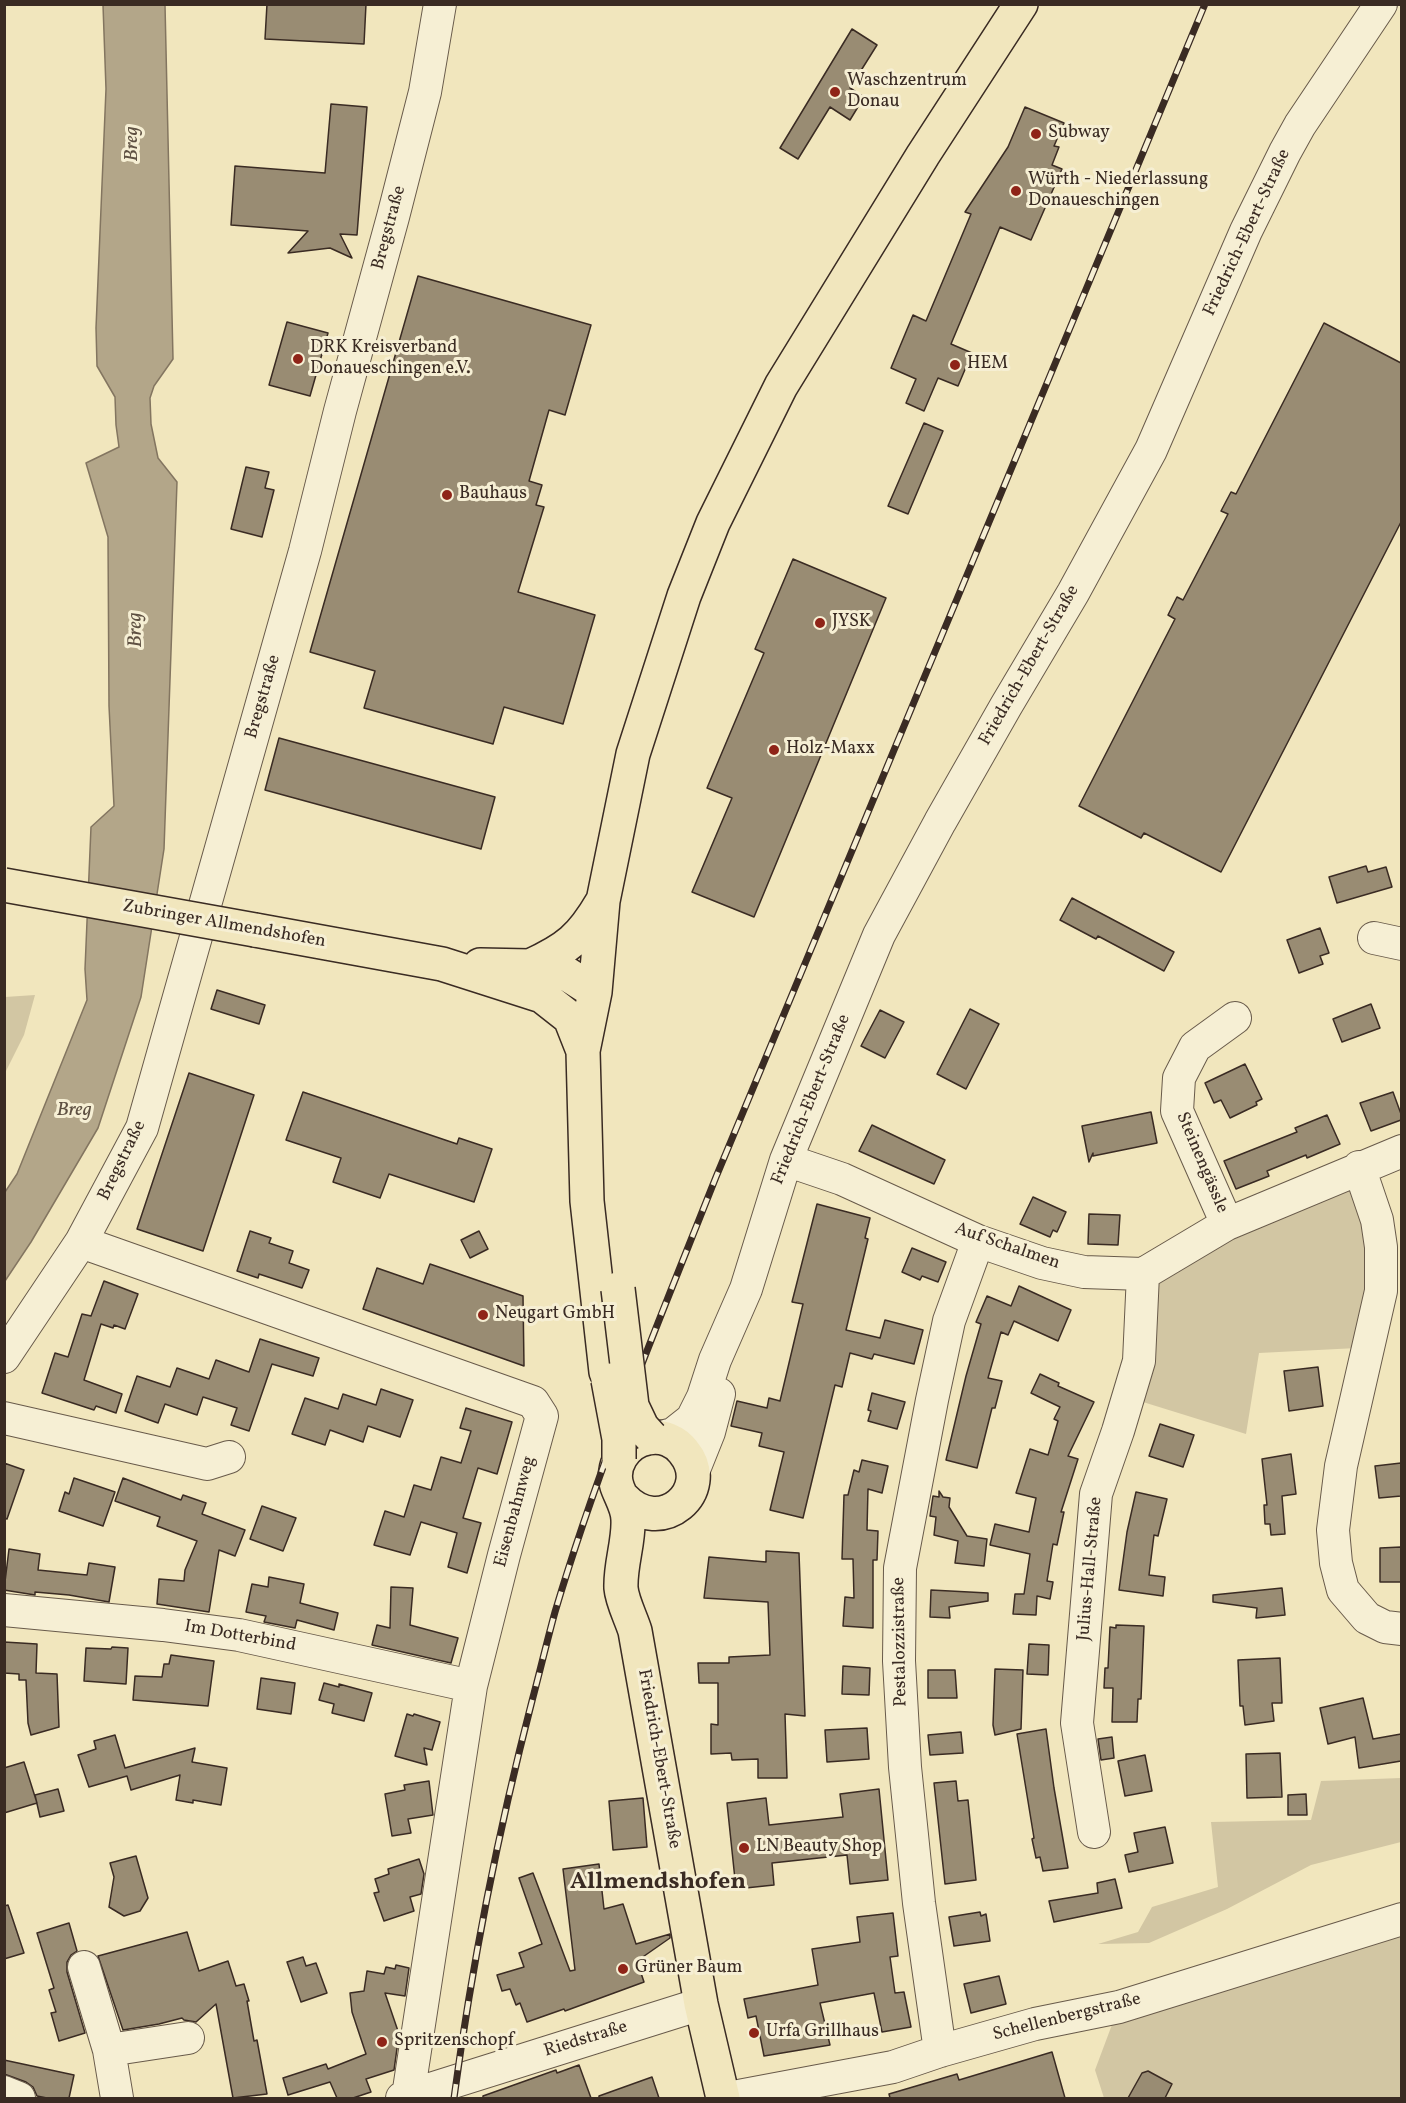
<!DOCTYPE html>
<html>
<head>
<meta charset="utf-8">
<style>
  body { margin:0 }
  #map { position:relative; width:1406px; height:2103px; overflow:hidden; background:#f1e6bd; font-family:Vollkorn,serif }
  canvas { display:block }
  .frame { position:absolute; inset:0; border:6px solid #3a2b23; pointer-events:none }
</style>
</head>
<body>
<div id="map">
<canvas width="1406" height="2103"></canvas>
<div class="frame"></div>
</div>
<script>
const ctx = document.querySelector('canvas').getContext('2d');
ctx.lineJoin = 'round';
function paint(path, color) {
  ctx.fillStyle = color;
  ctx.fill(path, 'evenodd');
}
function trace(path, color, width, dash) {
  ctx.strokeStyle = color;
  ctx.lineWidth = width;
  ctx.lineCap = dash ? 'butt' : 'round';
  ctx.setLineDash(dash || []);
  ctx.stroke(path);
}
function label(font, color, halo, rows, align = 'center') {
  ctx.font = font + ' Vollkorn,serif';
  ctx.lineWidth = 6;
  ctx.setLineDash([]);
  ctx.textBaseline = 'middle';
  ctx.strokeStyle = halo;
  ctx.fillStyle = color;
  for (const [text, x, y, turn = 0] of rows) {
    ctx.save();
    ctx.translate(x, y);
    ctx.rotate((+turn || 0) * Math.PI / 180);
    ctx.textAlign = isNaN(turn) ? turn : align;
    if (halo) ctx.strokeText(text, 0, 0);
    ctx.fillText(text, 0, 0);
    ctx.restore();
  }
}
const green = new Path2D(`
  M35 995 24 1035 5 1073V997Z
  M1351 1179 1371 1252 1357 1348 1259 1353 1246 1434 1143 1402 1153 1277Z
  M1401 1778V1842L1311 1865 1227 1909 1149 1943 1098 1944 1138 1932 1152 1907 1218 1887 1211 1822 1311 1820 1321 1781Z
  M1401 1924V2098H1104L1095 2070 1116 2014Z`);
const water = new Path2D(`
  M103 5H165L173 359 154 386 150 398 151 424 158 458 177 482 164 849 141 997 98 1128 31 1242 5 1281V1192L17 1174 87 1000 85 969 91 827 114 806 109 706 108 537 86 463 119 447 116 425 115 397 97 366 96 328 106 89Z`);
const building = new Path2D(`
  M267 4H366L364 44 265 39Z
  M852 29 877 45 850 88 864 97 850 120 830 107 798 159 780 148Z
  M331 104 367 107 357 235 340 234 352 258 330 248 288 253 308 231 231 225 235 166 325 173Z
  M1025 107 1064 123 1054 146 1059 147 1052 165 1062 169 1031 240 1000 227 951 344 972 353 958 386 938 378 924 411 906 403 916 379 891 368 913 315 926 321 971 214 965 212 1008 147Z
  M418 276 591 325 565 415 549 410 529 481 542 485 536 505 544 507 518 592 595 615 563 724 504 707 493 744 364 708 375 671 310 652Z
  M287 322 328 333 310 396 269 385Z
  M1324 323 1401 363V522L1221 872 1144 833 1141 838 1079 806 1175 619 1168 615 1177 597 1183 600 1228 514 1221 511 1231 492 1236 494Z
  M924 423 943 431 908 514 888 506Z
  M246 467 269 472 265 488 274 490 262 537 231 529Z
  M793 559 886 598 754 917 692 892 732 798 707 788 764 653 755 649Z
  M279 738 495 797 481 849 265 790Z
  M1366 866 1368 872 1386 867 1392 887 1337 903 1329 877Z
  M1072 898 1174 952 1164 971 1098 936 1096 939 1060 920Z
  M1320 928 1329 953 1320 956 1323 964 1299 973 1287 940Z
  M217 990 265 1005 259 1024 211 1009Z
  M1371 1004 1380 1028 1342 1042 1333 1019Z
  M970 1009 999 1024 966 1089 937 1074Z
  M880 1010 904 1022 885 1058 861 1046Z
  M1245 1064 1262 1099 1256 1102 1257 1105 1230 1118 1221 1100 1214 1103 1205 1083Z
  M189 1073 254 1095 203 1251 137 1229Z
  M303 1092 457 1144 459 1138 492 1149 474 1202 389 1174 380 1198 333 1182 341 1158 286 1140Z
  M1393 1092 1401 1114V1120L1371 1131 1360 1103Z
  M1151 1112 1157 1143 1093 1156V1153L1089 1162 1082 1126Z
  M1327 1115 1340 1144 1307 1158 1306 1155 1267 1171 1269 1176 1236 1189 1224 1161 1297 1132 1295 1128Z
  M872 1125 945 1160 934 1184 859 1151Z
  M1033 1197 1066 1212 1057 1232 1053 1230 1050 1237 1020 1224Z
  M817 1204 870 1218 865 1238 868 1239 846 1330 880 1338 885 1320 923 1330 914 1364 874 1354 872 1359 850 1353 842 1387 835 1385 803 1518 770 1510 784 1452 759 1446 762 1433 731 1426 737 1401 767 1408 769 1398 780 1401 803 1304 792 1302Z
  M1089 1214 1120 1215 1118 1245 1088 1244Z
  M250 1231 271 1238 269 1243 293 1251 289 1263 309 1270 302 1288 259 1274 258 1278 237 1271Z
  M479 1231 488 1249 470 1258 461 1240Z
  M912 1248 946 1262 938 1282 922 1276 920 1280 902 1272Z
  M430 1264 523 1296 524 1366 363 1309 377 1268 423 1284Z
  M104 1281 138 1294 125 1329 114 1325 113 1328 101 1324 84 1380 122 1394 116 1413 96 1406 94 1410 42 1393 55 1353 68 1357 82 1314 91 1316Z
  M1019 1286 1071 1310 1058 1341 1014 1321 1008 1335 1001 1332 988 1378 1002 1381 995 1408H992L977 1468 946 1460 966 1376 981 1324 976 1322 987 1296 1011 1306Z
  M260 1339 319 1358 313 1376 272 1364 249 1431 231 1425 237 1408 203 1397 197 1415 165 1404 158 1423 125 1411 137 1376 170 1387 177 1368 209 1379 216 1360 249 1372Z
  M1318 1367 1323 1406 1289 1411 1284 1371Z
  M1040 1374 1059 1383 1058 1386 1094 1402 1068 1456 1078 1459 1061 1512H1064L1057 1545 1053 1544 1047 1581 1053 1582 1050 1599 1037 1596 1036 1615 1013 1614 1015 1594H1024L1030 1554 990 1545 995 1524 1029 1532 1036 1498 1016 1493 1030 1449 1048 1455 1058 1421 1054 1419 1060 1407 1031 1393Z
  M381 1389 413 1400 400 1437 368 1426 363 1442 330 1430 325 1445 292 1434 305 1398 338 1409 343 1394 376 1405Z
  M872 1393 905 1402 897 1429 868 1421 871 1411 868 1410Z
  M466 1408 512 1422 497 1474 478 1468 463 1518 481 1523 467 1573 448 1567 457 1533 421 1522 410 1555 374 1545 385 1511 404 1517 414 1485 431 1490 441 1457 461 1463 471 1431 460 1428Z
  M1160 1424 1194 1435 1183 1467 1149 1456Z
  M1291 1454 1296 1494 1282 1496 1285 1534 1271 1535 1270 1524H1265L1264 1505H1267L1262 1459Z
  M862 1460 888 1466 882 1493 868 1489 867 1530 878 1531 877 1560H873V1628L843 1626 845 1597 854 1598 853 1559H842L844 1495H848L854 1470 859 1472Z
  M4 1463 24 1470 7 1519 4 1518Z
  M1401 1463V1496L1379 1498 1375 1466Z
  M74 1478 115 1492 103 1526 59 1511 65 1492 69 1494Z
  M123 1478 181 1500 183 1495 206 1503 202 1514 245 1530 235 1556 219 1550 209 1612 157 1604 159 1579 184 1581 185 1570 197 1541 157 1526 160 1517 115 1501Z
  M939 1491 943 1497 950 1498 949 1507 967 1536 987 1539 984 1566 955 1563 958 1541 934 1535 936 1517 930 1516 933 1496 939 1497Z
  M1136 1492 1167 1499 1158 1536 1154 1535 1149 1575 1165 1577 1163 1596 1119 1590 1127 1532Z
  M262 1506 296 1518 283 1551 250 1539Z
  M1401 1547V1582H1380V1548Z
  M9 1549 40 1554 38 1570 87 1575 89 1563 115 1567 109 1602 69 1595 35 1592V1595L4 1590Z
  M766 1551 799 1553 805 1716 785 1714 787 1778H758V1759L732 1760 731 1753 711 1754V1724L718 1725V1683H699L698 1663H729V1657L770 1655 768 1602 704 1598 709 1557 766 1562Z
  M269 1577 304 1584 300 1603 338 1613 334 1630 297 1620 295 1628 264 1622 266 1616 246 1612 252 1584 268 1587Z
  M391 1587 413 1588 410 1625 458 1638 451 1663 372 1645 377 1625 390 1628Z
  M1282 1588 1285 1615 1256 1618 1257 1608 1213 1602V1595Z
  M931 1590 988 1593V1601L949 1607 950 1618 930 1617Z
  M1116 1625 1144 1626 1141 1699H1138L1137 1722H1112L1113 1688H1104L1105 1668H1108L1110 1627 1116 1628Z
  M4 1642 37 1644 36 1673 57 1674 59 1727 31 1735 28 1723 26 1680H19V1674L4 1673Z
  M1029 1644 1049 1645 1048 1675 1027 1674Z
  M112 1647 128 1648 126 1684 84 1681 86 1648 111 1649Z
  M171 1655 214 1661 208 1706 133 1700 135 1676 162 1677 164 1664H169Z
  M1280 1658 1282 1703H1272L1274 1721 1245 1725 1243 1706H1240L1238 1660Z
  M843 1666 870 1668 869 1695 842 1694Z
  M995 1669 1023 1670 1021 1729 995 1735 993 1725Z
  M928 1670H955L957 1698H928Z
  M261 1678 295 1683 291 1714 257 1709Z
  M324 1683 339 1687V1684L372 1693 364 1721 332 1713 334 1704 319 1700Z
  M1363 1698 1373 1739 1401 1734V1761L1359 1768 1355 1737 1328 1744 1320 1708Z
  M407 1714 413 1716 414 1714 440 1722 432 1750 424 1748 427 1765 395 1756Z
  M867 1728 869 1759 827 1762 825 1730Z
  M1046 1729 1054 1788 1068 1868 1043 1871 1040 1857 1036 1858 1032 1839 1034 1838 1017 1734Z
  M961 1732 963 1753 930 1755 928 1735Z
  M115 1735 125 1768 195 1748 192 1762 227 1768 221 1805 193 1800V1803L176 1800 180 1775 131 1790 127 1776 89 1787 78 1755 96 1749 94 1741Z
  M1112 1737 1114 1758 1101 1760 1098 1739Z
  M1280 1753 1282 1797 1247 1798 1246 1754Z
  M1145 1755 1152 1791 1125 1796 1118 1761Z
  M24 1762 37 1803 4 1813V1768Z
  M429 1781 433 1815 408 1819 411 1833 392 1836 385 1794 405 1790 404 1785Z
  M956 1781 958 1801 968 1800 976 1880 945 1884 934 1783Z
  M58 1789 64 1811 40 1817 35 1795Z
  M879 1789 888 1880 850 1884 847 1855 772 1863 774 1885 736 1889 727 1803 766 1798 769 1825 843 1817 840 1794Z
  M1306 1794 1307 1815H1288V1795Z
  M643 1798 647 1847 613 1850 609 1801Z
  M1165 1827 1173 1863 1129 1872 1125 1855 1138 1852 1134 1833Z
  M136 1856 148 1898 140 1911 124 1916 109 1907 114 1877 110 1863Z
  M419 1859 424 1874 421 1894 410 1897 414 1911 384 1921 374 1893 379 1892 375 1879 389 1874 388 1869Z
  M599 1864 604 1909 623 1904 636 1944 670 1934V1938L637 1961 644 1982 565 2011 564 2009 527 2022 520 2003 516 2005 510 1989 502 1991 497 1975 524 1967 519 1953 542 1944 519 1878 533 1873 570 1971 575 1970 563 1869Z
  M1115 1879 1122 1908 1054 1922 1049 1901 1098 1893 1097 1883Z
  M8 1905 24 1953 4 1959V1906Z
  M980 1912 981 1916 986 1914 990 1941 954 1946 949 1917Z
  M893 1913 898 1956 890 1957 895 1993 904 1992 911 2027 882 2032 874 1993 820 2003 830 2045 764 2056 756 2016 748 2018 744 1999 818 1985 812 1949 860 1942 857 1917Z
  M69 1923 77 1951 71 1955 67 1962V1972L85 2033 59 2041 51 2013 56 2012 49 1990 54 1988 37 1933Z
  M187 1932 199 1971 228 1961 236 1986 244 1984 249 2001H247L254 2041 257 2040 267 2094 233 2098 216 2004 196 2022 184 2020 182 2018 159 2024 123 2030 98 1956Z
  M303 1957 306 1966 316 1963 327 1993 301 2002 287 1962Z
  M396 1965 409 1968 405 1996 385 1993 399 2034 394 2070 366 2079 371 2092 353 2098H337L330 2082 288 2095 283 2078 326 2064 328 2069 366 2054 352 2012 350 1993 364 1991 367 1971 384 1974 386 1967 395 1969Z
  M999 1976 1006 2004 971 2013 964 1984Z
  M1052 2052 1065 2098H890L889 2094 957 2074 959 2080Z
  M4 2060 74 2075 69 2098H47L37 2096 33 2087 26 2082 4 2074Z
  M579 2065 591 2098H483V2096L556 2070 557 2073Z
  M1148 2071 1172 2084 1165 2098H1128L1142 2073Z
  M652 2077 659 2098H599V2096Z`);
const minor = new Path2D(`
  M1374 938 1402 944
  M786 1160 842 1179 978 1241 1042 1263 1084 1272 1143 1274 1227 1224 1402 1151
  M1359 1167 1377 1220 1381 1247V1291L1341 1466 1333 1530 1336 1563 1343 1590 1367 1618 1385 1627 1402 1629
  M1227 1224 1177 1111 1179 1078 1195 1047 1235 1018
  M81 1242 533 1402 542 1416 504 1555 471 1686 408 2096
  M4 1357 81 1242 142 1128 305 551 340 411 393 217 425 92 440 4
  M4 1418 207 1464 229 1457
  M661 1437 673 1434 692 1419 703 1397 715 1360 746 1289 786 1160 879 935 940 822 1006 706 1073 593 1151 450 1246 231 1285 152 1300 125 1381 4
  M693 1472 709 1432 719 1394
  M4 1610 163 1625 239 1635 471 1686
  M1094 1832 1077 1723 1096 1494 1118 1431 1139 1361 1143 1274
  M84 1967 109 2050 117 2098
  M109 2050 188 2038
  M940 2051 919 1903 905 1767 899 1661 900 1568 932 1400 949 1321 978 1241
  M4 2092 19 2098
  M402 2098 701 2004
  M728 2098 893 2067 940 2051 1035 2024 1119 2007 1402 1919`);
const major = new Path2D(`
  M255 930 442 964 542 996 570 1018 583 1051
  M480 965 530 966 567 974 595 992
  M530 966C567 949 581 938 602 902
  M606 1372 587 1201 583 1051 595 992 603 901 633 754 684 596 713 523 781 386 923 155 1021 4
  M623 1498C661 1539 715 1490 684 1452 676 1441 662 1435 648 1438 625 1442 609 1467 618 1489 622 1499 628 1509 628 1520 629 1542 620 1565 621 1588 622 1601 631 1618 635 1631L701 2004 723 2098`);
const rail = new Path2D(`
  M454 2098C472 1964 498 1832 532 1701 540 1671 547 1641 555 1612 599 1464 659 1321 716 1177L1205 4`);
const majorBridge = new Path2D(`
  M4 885 255 930
  M618 1289 632 1406 642 1427 651 1437
  M608 1380 619 1439V1459`);
const markers = [
  [835,92,6,"#8f2418"],
  [1036,134,6,"#8f2418"],
  [1016,191,6,"#8f2418"],
  [298,359,6,"#8f2418"],
  [955,365,6,"#8f2418"],
  [447,495,6,"#8f2418"],
  [820,623,6,"#8f2418"],
  [774,750,6,"#8f2418"],
  [483,1315,6,"#8f2418"],
  [744,1848,6,"#8f2418"],
  [623,1969,6,"#8f2418"],
  [754,2033,6,"#8f2418"],
  [382,2042,6,"#8f2418"]
];
const poiNames = [
  ["Waschzentrum",847,82],
  ["Donau",847,103],
  ["Subway",1048,134],
  ["Würth - Niederlassung",1028,181],
  ["Donaueschingen",1028,202],
  ["DRK Kreisverband",310,349],
  ["Donaueschingen e.V.",310,370],
  ["HEM",967,365],
  ["Bauhaus",459,495],
  ["JYSK",832,623],
  ["Holz-Maxx",786,750],
  ["Neugart GmbH",495,1315],
  ["LN Beauty Shop",756,1848],
  ["Grüner Baum",635,1969],
  ["Urfa Grillhaus",766,2033],
  ["Spritzenschopf",394,2042]
];
const streetNames = [
  ["Bregstraße",390,228,-75],
  ["Friedrich-Ebert-Straße",1248,233,-65],
  ["Friedrich-Ebert-Straße",1030,666,-60],
  ["Bregstraße",264,697,-74],
  ["Zubringer Allmendshofen",224,925,10],
  ["Friedrich-Ebert-Straße",812,1100,-68],
  ["Bregstraße",123,1161,-64],
  ["Steinengässle",1201,1163,67],
  ["Auf Schalmen",1007,1247,19],
  ["Eisenbahnweg",516,1512,-75],
  ["Julius-Hall-Straße",1091,1569,-85],
  ["Im Dotterbind",240,1637,10],
  ["Pestalozzistraße",901,1642,-91],
  ["Friedrich-Ebert-Straße",658,1759,80],
  ["Schellenbergstraße",1067,2018,-14],
  ["Riedstraße",586,2040,-17]
];
const waterNames = [
  ["Breg",133,144,-90],
  ["Breg",137,630,-91],
  ["Breg",74,1111]
];
const districtNames = [
  ["Allmendshofen",658,1884]
];
paint(green, '#d2c6a3');
paint(water, '#b3a689');
trace(water, '#837560', 1.5);
paint(building, '#998c73');
trace(building, '#3a2b23', 1.5);
trace(minor, '#685a4a', 34);
trace(major, '#3a2b23', 36);
trace(minor, '#f6efd4', 32);
trace(major, '#f1e6bd', 33);
trace(rail, '#3a2b23', 7);
trace(rail, '#f6efd4', 4.5, [14]);
trace(majorBridge, '#3a2b23', 36, []);
trace(majorBridge, '#f1e6bd', 33);
for (const [x, y, r, color] of markers) {
  const dot = new Path2D();
  dot.arc(x, y, r, 0, 2 * Math.PI);
  ctx.fillStyle = color;
  ctx.fill(dot);
  trace(dot, '#f6efd4', 2);
}
label('18px', '#3a2b23', '#f6efd4', poiNames, 'left');
label('18px', '#3a2b23', '#f6efd4', streetNames);
label('italic 20px', '#5e5042', '#f6efd4', waterNames);
label('bold 24px', '#3a2b23', '#f6efd4', districtNames);
</script>
</body>
</html>
